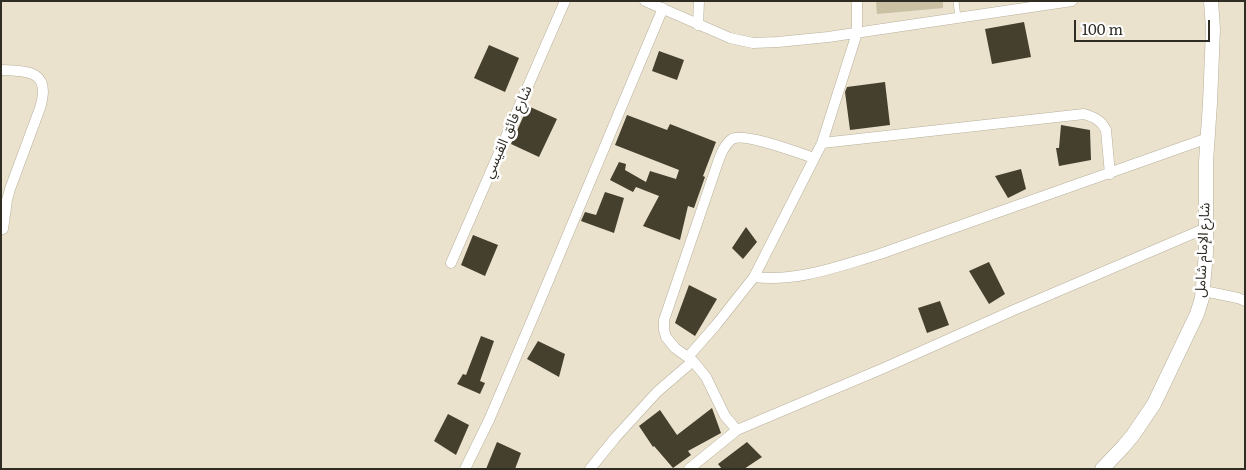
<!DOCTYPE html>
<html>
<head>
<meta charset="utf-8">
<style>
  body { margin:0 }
  #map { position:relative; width:1246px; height:470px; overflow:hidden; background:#eae2cd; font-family:Literata,serif }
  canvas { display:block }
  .frame { position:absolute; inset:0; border:2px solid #2f2c24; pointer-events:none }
  .scale { position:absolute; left:1074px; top:20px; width:136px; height:22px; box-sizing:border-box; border:2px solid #2f2c24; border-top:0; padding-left:6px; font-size:15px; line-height:18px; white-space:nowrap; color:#2f2c24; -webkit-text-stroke:4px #fff; paint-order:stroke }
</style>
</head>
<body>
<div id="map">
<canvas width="1246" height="470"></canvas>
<div class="frame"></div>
<div class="scale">100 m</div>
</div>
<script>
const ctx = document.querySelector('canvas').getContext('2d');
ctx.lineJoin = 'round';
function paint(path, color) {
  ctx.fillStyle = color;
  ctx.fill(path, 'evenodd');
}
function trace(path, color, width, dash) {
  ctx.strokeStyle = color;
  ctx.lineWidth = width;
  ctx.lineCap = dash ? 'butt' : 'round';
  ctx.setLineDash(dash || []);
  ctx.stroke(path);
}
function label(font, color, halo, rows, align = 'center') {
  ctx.font = font + ' Literata,"Noto Sans Arabic",serif';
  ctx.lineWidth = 5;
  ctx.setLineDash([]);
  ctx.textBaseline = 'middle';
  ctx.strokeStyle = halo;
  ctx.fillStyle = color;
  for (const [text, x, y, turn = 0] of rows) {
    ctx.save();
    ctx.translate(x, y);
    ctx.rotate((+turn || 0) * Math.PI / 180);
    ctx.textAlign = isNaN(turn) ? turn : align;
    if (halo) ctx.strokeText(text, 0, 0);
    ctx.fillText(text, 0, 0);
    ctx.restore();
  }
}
const green = new Path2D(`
  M876 1H943V8L877 14Z`);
const building = new Path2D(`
  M1024 22 1031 57 992 64 985 29Z
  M489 45 519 58 505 92 474 78Z
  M659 51 684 60 677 80 652 71Z
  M885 82 890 125 850 130 845 92 847 87Z
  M528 106 557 119 539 157 511 144Z
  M627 115 667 130 670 124 716 142 703 176 705 177 694 208 688 206 680 240 643 226 659 196 636 187 633 192 610 180 619 162 626 164 625 170 646 182 650 171 676 179 679 170 615 145Z
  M1061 125 1090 130 1091 160 1059 166 1056 148H1059Z
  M1021 169 1026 189 1008 198 995 176Z
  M605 192 624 198 614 233 581 221 585 212 596 215Z
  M746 227 757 242 743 259 732 248Z
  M473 235 498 245 485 276 461 265Z
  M989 262 1005 294 989 304 969 271Z
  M689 285 717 299 695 336 675 323Z
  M940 301 949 325 927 333 918 308Z
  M481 336 494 341 480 381 485 383 480 394 457 384 463 374 466 375Z
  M538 341 565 354 559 377 527 359Z
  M712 408 721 433 688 451 691 455 673 468 654 446 653 447 639 426 660 410 677 435Z
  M448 414 469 425 456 455 434 441Z
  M497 442 521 453 515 469H486Z
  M747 442 762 457 744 469H722L718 464Z`);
const lane = new Path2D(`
  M956 1 958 18`);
const street = new Path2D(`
  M645 1 730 38 753 43 778 42 828 37 1072 1
  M698 25 699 1
  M1 70C31 71 51 72 40 108L10 189 7 200 3 229
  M822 143 1084 114C1094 117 1101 120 1106 130L1110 174
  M451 263 565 1
  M754 277C797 282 836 267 877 255L1208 138
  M1204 291 1238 298 1245 301
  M688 357 716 325 754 277 822 143 857 33V1
  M737 430 725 416 706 377 693 361 675 348 666 337 664 330V320L718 162C721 154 724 145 732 139 744 132 799 153 814 158
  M465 469 489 420 534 315 663 8
  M590 469 615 438 657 392 693 361
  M689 469 737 430 884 368 1014 310 1206 228`);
const secondary = new Path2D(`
  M1102 469 1123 447 1133 435 1154 404 1197 314 1202 298 1206 253V162L1210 103 1213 29 1211 1`);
const streetNames = [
  ["شارع فائق القيسي",508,132,-66],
  ["شارع الإمام شامل",1203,250,-87]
];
paint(green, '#cac0a4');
paint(building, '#453f2e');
trace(lane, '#b8b09c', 6);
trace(street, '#b8b09c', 11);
trace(secondary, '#b8b09c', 15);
trace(lane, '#fff', 5);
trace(street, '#fff', 10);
trace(secondary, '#fff', 14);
label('14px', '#2f2c24', '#fff', streetNames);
</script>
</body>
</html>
